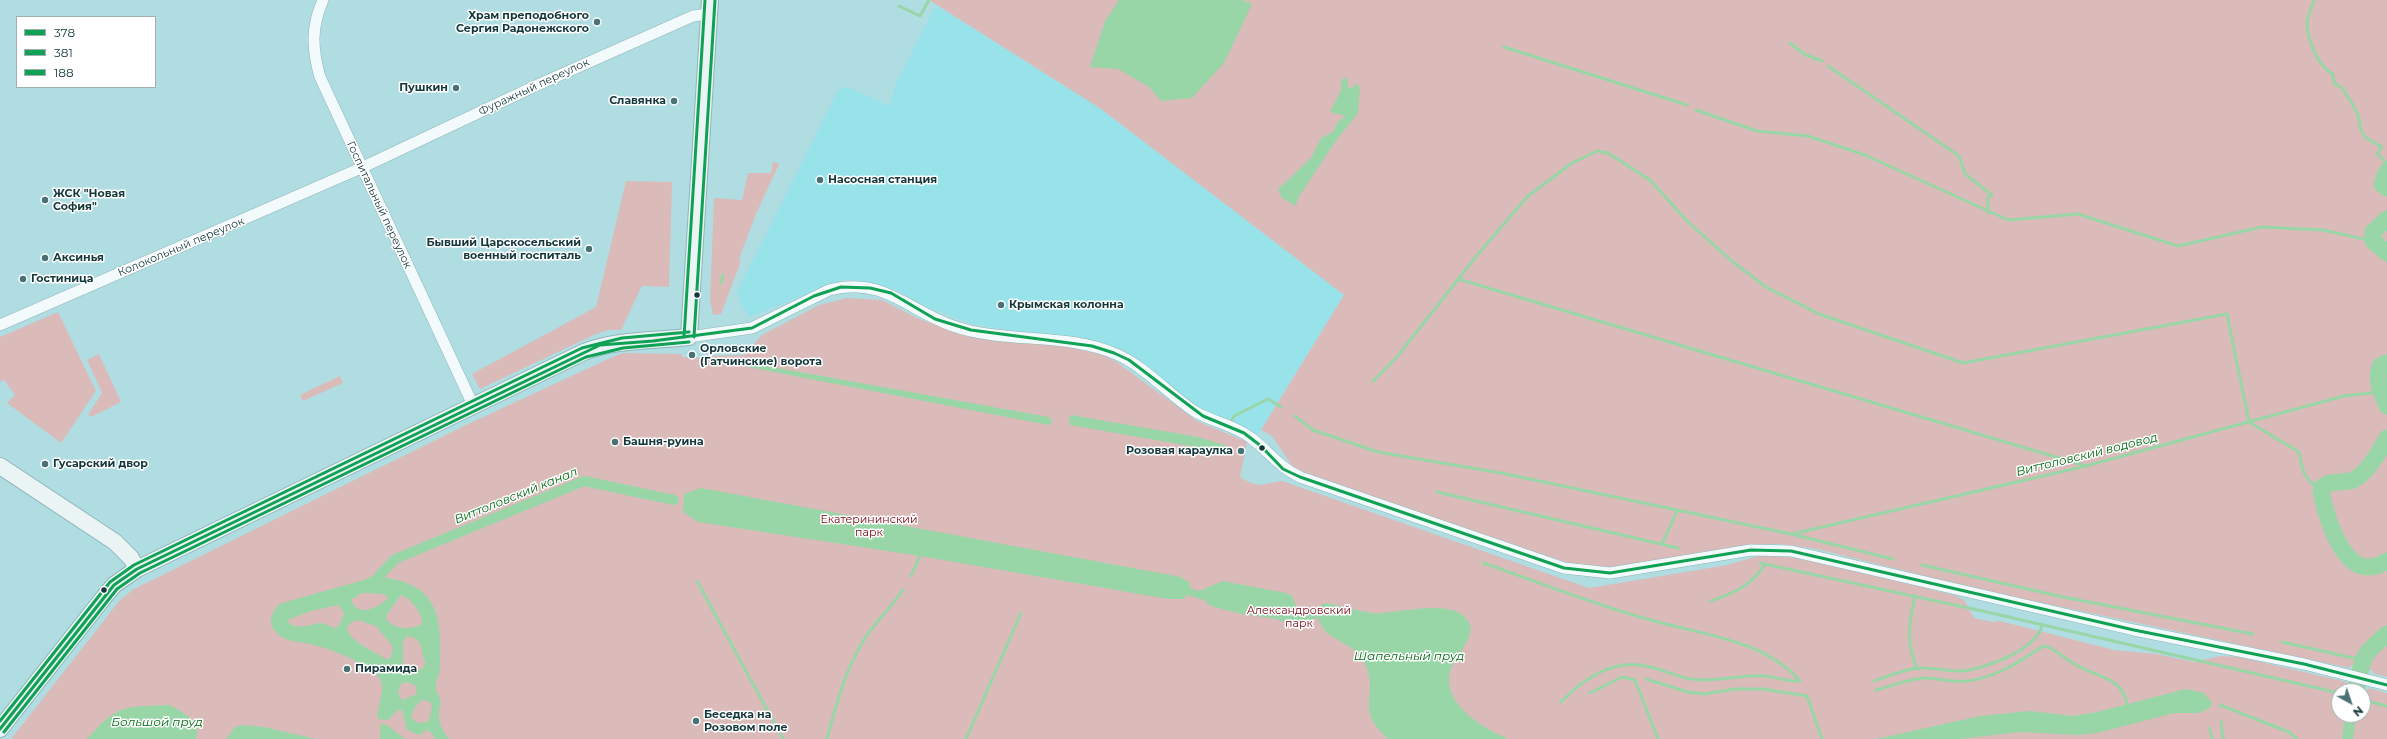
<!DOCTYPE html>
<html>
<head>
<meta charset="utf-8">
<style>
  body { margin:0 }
  #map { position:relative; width:2387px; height:739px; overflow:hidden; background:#afdde2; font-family:Montserrat,sans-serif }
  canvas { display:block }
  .legend { position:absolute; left:16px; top:16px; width:140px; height:72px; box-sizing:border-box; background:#fff; border:1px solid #a1afb0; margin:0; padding:5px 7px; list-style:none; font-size:12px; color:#13373a }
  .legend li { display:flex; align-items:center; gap:8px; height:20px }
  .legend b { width:20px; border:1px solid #a1afb0 }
  .north { position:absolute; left:2331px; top:683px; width:40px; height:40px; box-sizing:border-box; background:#fff; border:1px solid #a1afb0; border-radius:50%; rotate:140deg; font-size:11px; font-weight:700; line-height:16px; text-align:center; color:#13373a }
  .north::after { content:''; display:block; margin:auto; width:14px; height:18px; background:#4a7175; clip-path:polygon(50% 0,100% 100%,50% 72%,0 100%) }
</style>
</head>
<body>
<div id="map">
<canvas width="2387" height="739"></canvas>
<ul class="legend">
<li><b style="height:5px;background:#10a254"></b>378</li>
<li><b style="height:5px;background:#10a254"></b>381</li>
<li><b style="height:5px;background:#10a254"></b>188</li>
</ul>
<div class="north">N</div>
</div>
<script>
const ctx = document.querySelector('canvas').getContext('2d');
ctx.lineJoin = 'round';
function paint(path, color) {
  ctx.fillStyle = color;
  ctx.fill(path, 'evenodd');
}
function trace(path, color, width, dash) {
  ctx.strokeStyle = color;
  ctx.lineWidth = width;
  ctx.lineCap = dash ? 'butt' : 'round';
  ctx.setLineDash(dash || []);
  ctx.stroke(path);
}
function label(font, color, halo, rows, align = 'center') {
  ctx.font = font + ' Montserrat,sans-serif';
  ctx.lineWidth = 3;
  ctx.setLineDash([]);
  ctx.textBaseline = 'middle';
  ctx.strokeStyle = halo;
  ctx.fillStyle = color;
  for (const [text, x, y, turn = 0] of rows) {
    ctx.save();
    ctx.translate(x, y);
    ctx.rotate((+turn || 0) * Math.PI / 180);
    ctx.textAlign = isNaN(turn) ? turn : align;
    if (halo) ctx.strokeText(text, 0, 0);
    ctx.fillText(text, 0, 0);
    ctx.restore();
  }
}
const built = new Path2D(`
  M936 5 1101 109 1344 295 1258 434 1207 414 1188 402 1152 370 1132 357 1109 345 1082 338 1015 331 972 324 926 307 892 288 849 279 841 280 750 317 740 303 737 292 837 92 842 87 850 88 890 106 895 86Z`);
const green = new Path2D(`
  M929 0H2387V677L2373 673V671L2351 665 2350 668 1982 590 1817 549 1781 544H1750L1621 567 1574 565 1324 480 1293 467 1272 436 1261 430 1344 295 1101 109Z
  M773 162 779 164 756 214 739 259 741 261 721 314 713 315 710 299 714 198 742 200 748 173H771Z
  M626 181 672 182 669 287 642 286 621 330H608L596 334 480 389 472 374 596 307Z
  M847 298 882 300 919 319 972 337 1071 347 1103 355 1118 363 1197 421 1247 442 1240 477C1260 489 1260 484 1282 481L1589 588 1727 565 1762 555H1776L1827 564 1957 596 1965 601 1974 618 1993 622 2000 621 2114 650 2157 654 2194 662 2220 656 2239 657 2347 682V685L2353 686 2351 691H2339V715H2363L2361 688 2368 690 2369 688 2387 693V739H11L120 600 134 589 464 426 608 359 623 353 682 354V357L701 358V356L744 355 762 335 819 305Z
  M58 312 96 391 61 443 7 403 15 395 4 380 0 382V337Z
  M99 354 121 402 91 417 88 415 102 393 87 360Z
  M340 376 343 383 303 401 300 395Z`);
const water = new Path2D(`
  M1119 0H1242L1252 4 1224 63 1192 98 1161 101 1149 87 1118 69 1090 67 1105 21Z
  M1348 78V87L1353 88 1356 83 1360 87 1358 113 1335 142 1298 198 1296 206 1282 198 1278 189 1311 158 1321 138 1333 132 1337 123 1345 116 1330 112 1341 90 1342 79Z
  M750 363 1049 417 1053 422 1048 425 748 367 746 365Z
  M1071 415 1198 437 1228 446 1224 452 1070 425 1069 419Z
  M701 488 1181 577 1190 583V588L1199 591 1223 581 1286 593 1292 596 1299 613 1303 615 1316 612 1319 606 1325 603C1341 605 1357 611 1373 613 1397 615 1463 593 1471 628 1470 642 1458 654 1452 666 1437 701 1482 728 1509 739H1388C1353 707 1380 698 1365 664 1357 646 1338 643 1325 631 1322 627 1320 622 1317 618L1300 623H1286L1276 619 1242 614 1221 609 1209 605 1204 600 1187 595 1184 599H1168L920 556 698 522 683 512 684 494Z
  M372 576C435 581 443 609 440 667 440 674 435 680 436 688 436 692 439 695 440 699 441 702 440 707 439 711 438 723 442 730 449 739H435L432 733 427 730 419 735 407 730 402 710H398L388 720 378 719C375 707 388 689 379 678 368 664 332 649 314 645 301 641 284 643 275 631 267 622 272 612 279 604L367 579ZM362 593 384 594 388 598C379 607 360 618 352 602V599ZM401 595C409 597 425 616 422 624 410 630 395 630 386 619L387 614ZM338 605 344 613 340 624 335 628C330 627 325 623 320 623 311 624 294 632 287 620L311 611ZM358 620 376 626 393 647 390 659H387C377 654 346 639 347 627L352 622ZM407 636C426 639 419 651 426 664L420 670 406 669 403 665V642ZM405 682 415 685 417 692 415 695 402 700 398 693 400 685ZM422 700 428 701 432 704 430 718 427 722 417 723 411 717 415 707Z
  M2387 629V639L2369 654 2364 669 2356 667 2361 651Z
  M2186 689 2204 693 2212 703 2211 707 2200 713H2174L2097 733 2077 735 2020 732 1960 739H1876L1980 716 2030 711 2073 716 2097 712Z
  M170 705C183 713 203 721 196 739H87C119 703 124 707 170 705Z
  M2345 715H2356L2353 739H2342Z
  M380 724 387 725 405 739H380Z
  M242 725 264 727 316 739H226L235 727Z`);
const stream = new Path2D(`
  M2314 0C2312 7 2307 17 2307 24 2308 42 2318 66 2333 74L2334 83 2342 88 2352 103 2358 115 2361 131 2366 138 2382 147 2377 154 2387 163
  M899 6 920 16 929 0
  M1790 43 1804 54 1822 61
  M1504 47 1687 105
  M1828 66 1959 156 1965 174 1992 195 1988 197V213
  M1696 110 1757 131 1808 136 1865 155 2008 220 2078 214 2178 246 2262 227 2323 230 2373 241
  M1458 279 2086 466
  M721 283 723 275
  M1373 381 1396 358 1478 254 1527 197 1572 163 1597 151 1608 153 1650 180 1688 222 1733 262 1766 287 1819 314 1963 363 2227 314 2249 422 2299 452C2302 469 2304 481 2321 489
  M1295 416 1313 430 1378 452 1501 473 1791 534 1893 559
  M1232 420 1234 416 1268 399 1281 407
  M1437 492 1678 548
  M1792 534 2086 466 2344 396 2387 391
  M1662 544 1677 511
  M1483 563C1539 582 1594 605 1651 620 1702 635 1763 639 1800 681
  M1760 563 1987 612 2339 693
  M1922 565 2063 597 2253 634
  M911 576 920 556
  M697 581 783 739
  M1915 596C1908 626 1906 640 1917 669
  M1711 601C1732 594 1753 585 1765 564
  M2282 642 2362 660
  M1646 679 1688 692 1704 694 1735 689H1763L1807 696 1822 739
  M1874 681C1888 676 1903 670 1918 668 1933 667 1946 671 1961 671 1983 670 2038 649 2042 625
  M1876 690C1892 686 1908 679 1924 678 1939 678 1953 683 1967 681 1994 678 2018 663 2040 648L2047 646C2057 651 2066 659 2076 665 2097 677 2123 677 2127 705
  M1590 693 1622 677 1635 680 1658 739
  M2363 700 2387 706
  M1561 702C1584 678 1616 657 1650 667 1664 670 1677 677 1691 679 1716 683 1740 674 1764 676 1777 677 1788 682 1800 681
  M2220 705 2289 732 2297 739
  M2221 721 2223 739
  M2210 728 2212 739
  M827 739C836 706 844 673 862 643 873 624 891 608 903 590
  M966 739 1021 613`);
const canal = new Path2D(`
  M378 577 395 559 584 481 674 500`);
const river = new Path2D(`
  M2387 171 2382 184 2387 188
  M2387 219 2373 232V241L2387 253
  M2387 363 2381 365C2374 378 2382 394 2387 406
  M2387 438C2380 451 2367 474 2353 480 2342 484 2329 479 2321 489 2323 509 2341 569 2369 567 2375 567 2382 564 2387 561
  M2356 691C2364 656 2359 658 2387 634`);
const street = new Path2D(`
  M323 0C311 27 312 49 320 77L473 405
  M0 325 361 168 533 87 693 16 709 14
  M689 337 752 328 829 290C883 276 907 310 953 326 1005 344 1065 332 1116 354 1146 367 1167 393 1194 411 1212 422 1235 425 1251 438 1271 453 1276 465 1300 477L1564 568 1610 573 1751 550 1791 551 2134 630 2304 664 2387 685`);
const secondary = new Path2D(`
  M0 466 115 542 131 558 137 569
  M0 729 104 597 114 585 137 569 584 352C617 339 654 341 689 337L710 0`);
const bus1 = new Path2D(`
  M0 729 114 585 137 569 600 345 653 341 752 328 814 296 841 287 870 288 891 293 935 319 971 330 1092 346 1114 353 1129 360 1203 416 1244 433 1261 446 1283 469 1300 477 1564 568 1610 573 1751 550 1791 551 2134 630 2304 664 2387 685`);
const bus2 = new Path2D(`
  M694 337 715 0
  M4 732 117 589 140 573 586 357 623 348 689 342`);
const bus3 = new Path2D(`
  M684 337 705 0
  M0 721 110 582 134 565 582 348 622 338 689 332`);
const markers = [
  [597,22,4,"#4a7175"],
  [456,88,4,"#4a7175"],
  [674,101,4,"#4a7175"],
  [820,180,4,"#4a7175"],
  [45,200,4,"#4a7175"],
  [589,249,4,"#4a7175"],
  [45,258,4,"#4a7175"],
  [23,279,4,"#4a7175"],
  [697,295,3.5,"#13373a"],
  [1001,305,4,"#4a7175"],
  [692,355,4,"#4a7175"],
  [615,442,4,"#4a7175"],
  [1262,448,3.5,"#13373a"],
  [1241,451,4,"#4a7175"],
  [45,464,4,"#4a7175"],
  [104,590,3.5,"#13373a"],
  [347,669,4,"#4a7175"],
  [696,721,4,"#4a7175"]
];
const poiNames = [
  ["Храм преподобного",589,16,"right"],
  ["Сергия Радонежского",589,29,"right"],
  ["Пушкин",448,88,"right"],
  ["Славянка",666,101,"right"],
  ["Насосная станция",828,180],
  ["ЖСК \"Новая",53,194],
  ["София\"",53,207],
  ["Бывший Царскосельский",581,243,"right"],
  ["военный госпиталь",581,256,"right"],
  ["Аксинья",53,258],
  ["Гостиница",31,279],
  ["Крымская колонна",1009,305],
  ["Орловские",700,349],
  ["(Гатчинские) ворота",700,362],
  ["Башня-руина",623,442],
  ["Розовая караулка",1233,451,"right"],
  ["Гусарский двор",53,464],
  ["Пирамида",355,669],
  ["Беседка на",704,715],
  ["Розовом поле",704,728]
];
const streetNames = [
  ["Фуражный переулок",534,87,-25],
  ["Госпитальный переулок",379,205,65],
  ["Колокольный переулок",181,247,-23]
];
const parkNames = [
  ["Екатерининский",869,520],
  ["парк",869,533],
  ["Александровский",1299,611],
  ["парк",1299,624]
];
const waterNames = [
  ["Виттоловский водовод",2087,455,-14],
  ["Виттоловский канал",516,496,-22],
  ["Шапельный пруд",1409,656],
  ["Большой пруд",157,722]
];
paint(built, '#98e2ea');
paint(green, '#dabbba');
paint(water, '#99d6a7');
trace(stream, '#99d6a7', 3);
trace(canal, '#99d6a7', 10);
trace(river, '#99d6a7', 17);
trace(street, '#90b5b9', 12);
trace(secondary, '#90b5b9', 18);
trace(street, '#f3fafb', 11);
trace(secondary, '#eaf4f5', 16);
trace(bus1, '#10a254', 3);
trace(bus2, '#10a254', 3);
trace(bus3, '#10a254', 3);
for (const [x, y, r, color] of markers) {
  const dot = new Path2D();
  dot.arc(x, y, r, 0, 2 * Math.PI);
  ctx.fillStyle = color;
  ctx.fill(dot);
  trace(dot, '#fff', 1.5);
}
label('bold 11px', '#13373a', '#fff', poiNames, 'left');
label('11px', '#13373a', '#fff', streetNames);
label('11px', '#790010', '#fff', parkNames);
label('italic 12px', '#006b12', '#fff', waterNames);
</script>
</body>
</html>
